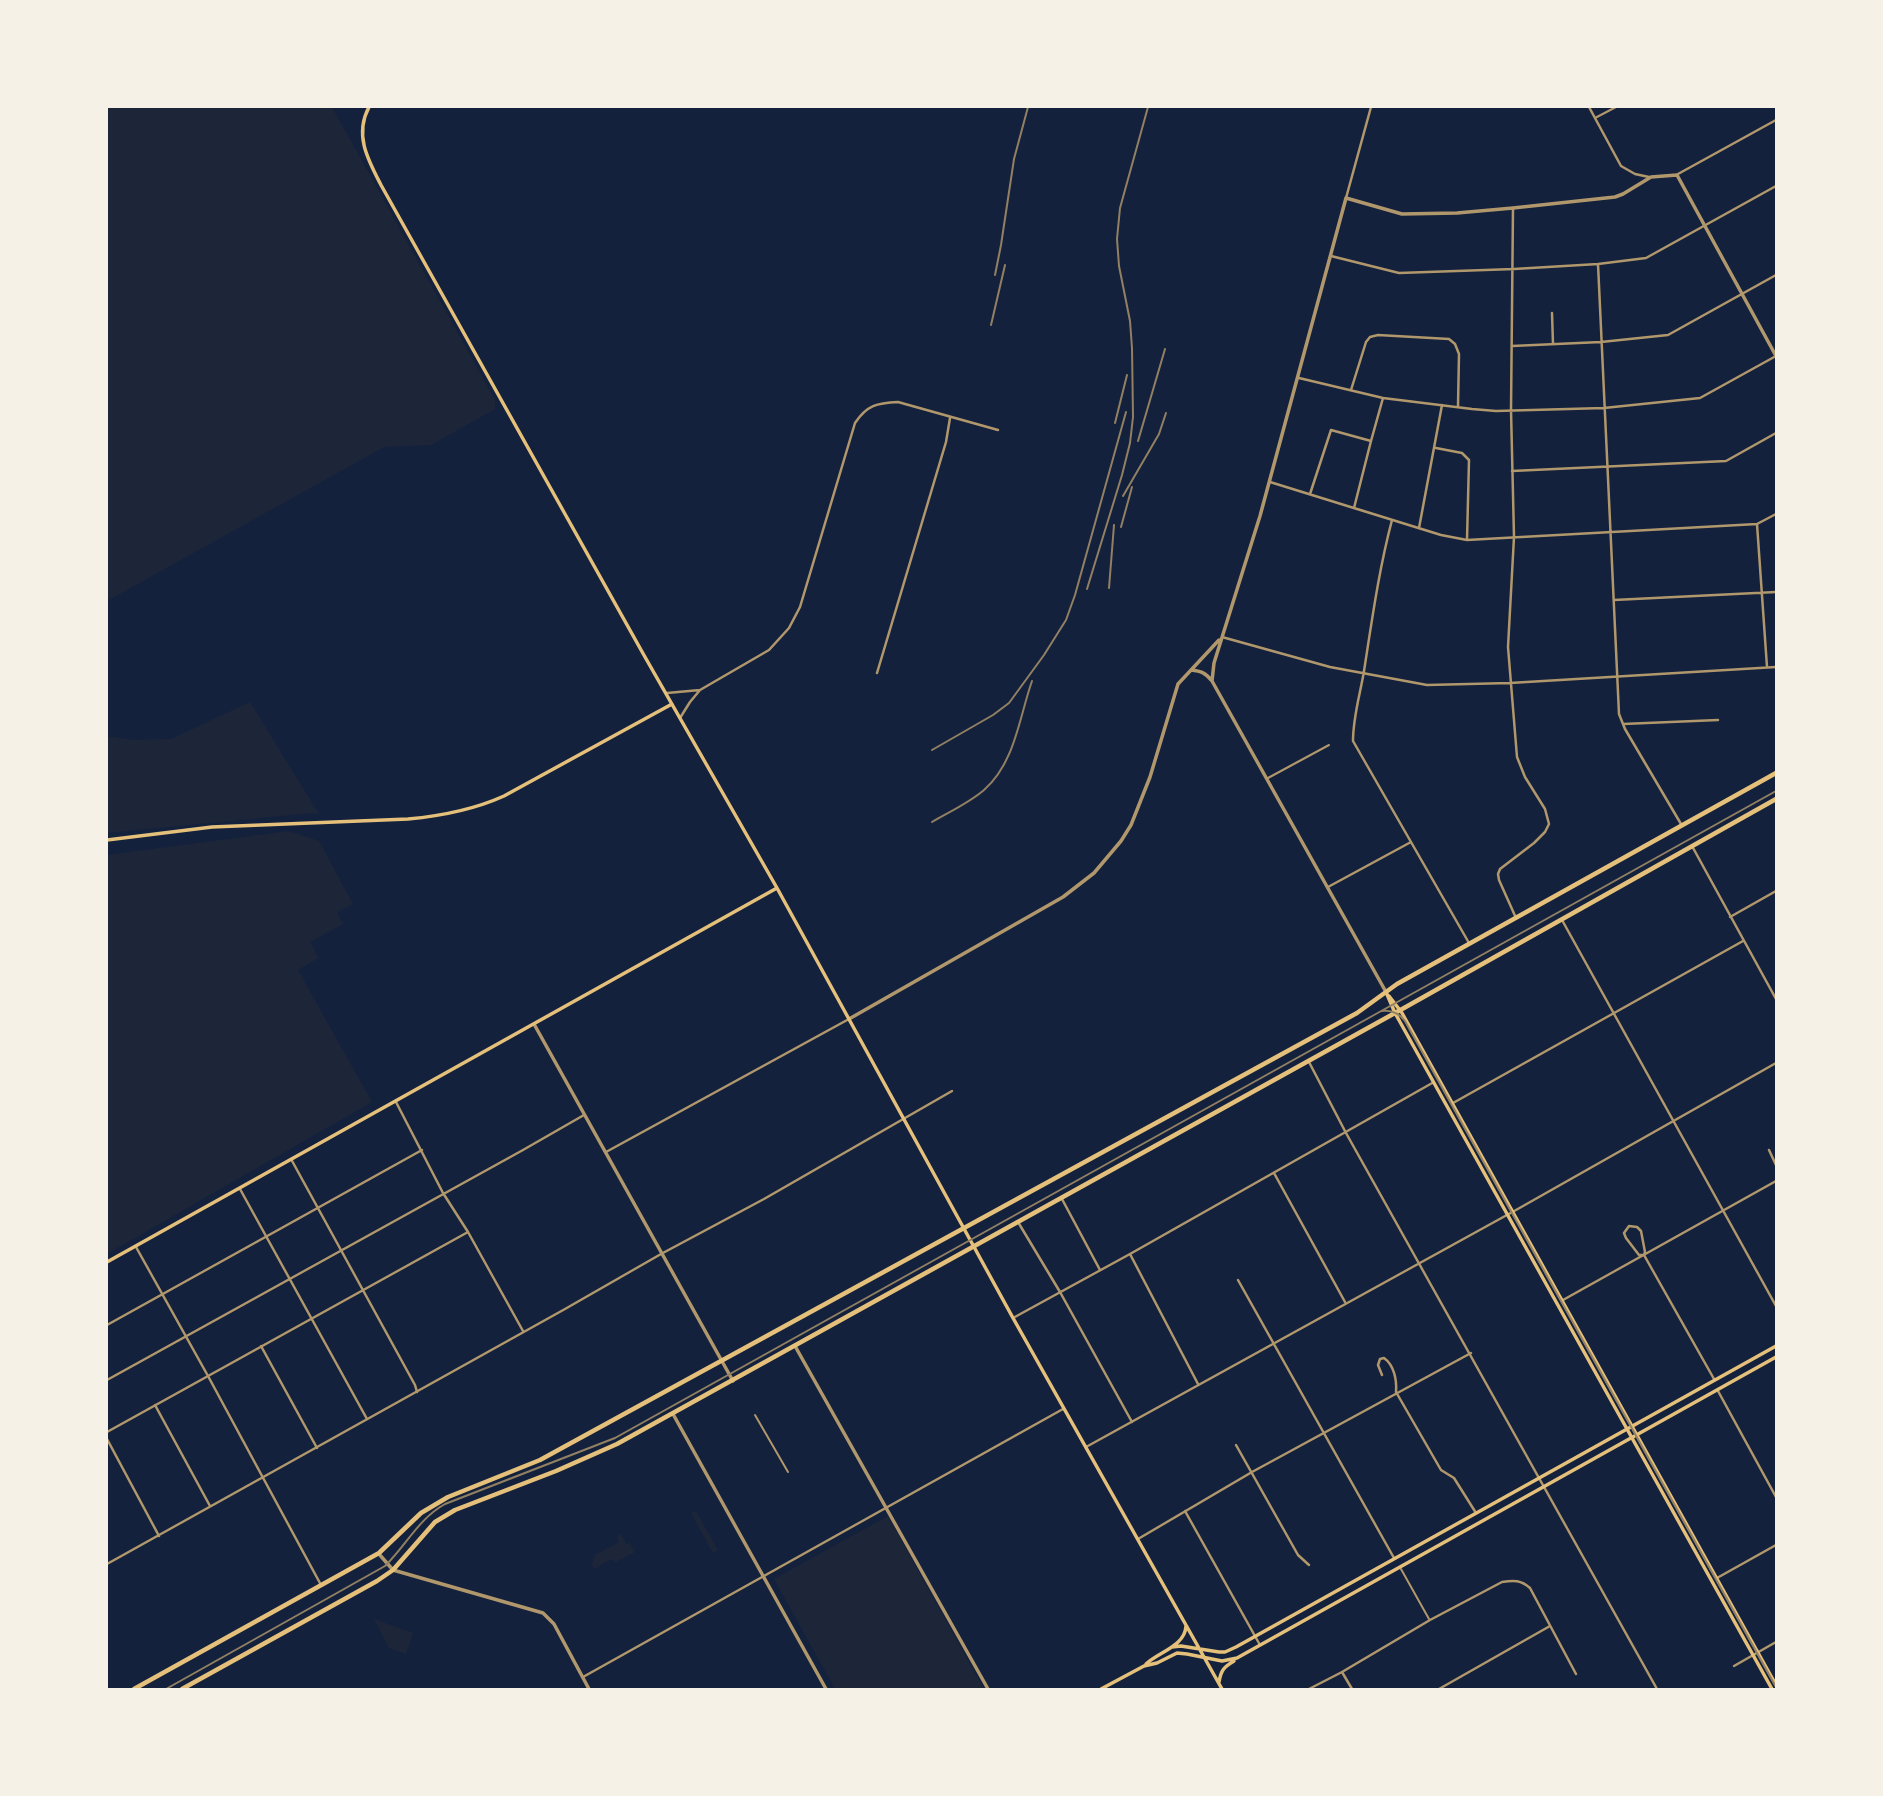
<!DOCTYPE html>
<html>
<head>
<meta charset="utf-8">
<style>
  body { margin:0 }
  #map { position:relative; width:1883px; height:1796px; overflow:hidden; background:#14213d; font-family:"PT Sans",sans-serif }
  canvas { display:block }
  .frame { position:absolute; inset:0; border:108px solid #f6f1e7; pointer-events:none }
</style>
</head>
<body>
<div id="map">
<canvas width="1883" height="1796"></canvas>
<div class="frame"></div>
</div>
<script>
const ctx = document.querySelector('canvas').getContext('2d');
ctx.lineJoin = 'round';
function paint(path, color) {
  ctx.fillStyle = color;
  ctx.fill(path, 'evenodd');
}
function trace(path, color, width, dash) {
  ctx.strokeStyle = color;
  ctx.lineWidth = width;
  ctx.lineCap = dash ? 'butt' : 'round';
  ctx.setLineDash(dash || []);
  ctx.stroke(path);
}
const green = new Path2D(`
  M107 107H332L495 400V409L431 445 384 447 107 601Z
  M250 702 319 814 311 813 107 833V736L133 740 171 739Z
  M289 831 319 841 353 904 337 912 343 924 310 942 319 958 298 970 372 1102 107 1254V855Z
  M696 1511 718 1550 713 1553 691 1513Z
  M888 1516 984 1689H835L774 1579Z
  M621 1534 626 1544 630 1543 635 1552 616 1562 611 1559 594 1569 592 1564 595 1555 619 1542 617 1537Z
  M374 1619 413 1633 406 1654 389 1648Z`);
const service = new Path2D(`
  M1595 118 1616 107
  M1268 778 1329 745
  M1401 1569 1429 1619`);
const pedestrian = new Path2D(`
  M755 1415 788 1472`);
const minor = new Path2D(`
  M1589 107 1621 166 1635 174 1649 177
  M1678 174 1776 120
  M1346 198 1371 107
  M1513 208 1511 410 1514 537 1508 647 1517 757 1525 777 1545 809 1549 824 1545 832 1534 843 1500 869 1498 874 1499 880 1516 918
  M1331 256 1399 273 1514 269 1598 264 1646 258 1776 186
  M1598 264 1619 714 1625 729 1681 824
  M1552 313 1553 344
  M1512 346 1601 342 1668 335 1776 275
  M1299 378 1383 398 1472 409 1496 411 1604 408 1700 398 1776 356
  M1351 390 1366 342 1370 337 1378 335 1449 339 1455 344 1459 354 1458 406
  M1436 448 1462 453 1469 460 1467 540
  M1512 471 1726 461 1776 433
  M1270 482 1441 535 1467 540 1757 524 1776 514
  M1310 494 1331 430 1371 441 1383 398
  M1354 508 1371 441
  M1392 520C1379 569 1372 620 1364 671 1360 695 1353 717 1353 741L1469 943
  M1757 524 1767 667
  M1419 528 1442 405
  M1614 600 1776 592
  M1222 637 1330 667 1427 685 1510 683 1776 667
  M877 673 946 442 950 418
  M667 693 700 690 769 650 789 628 800 607 855 423C867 405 877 403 898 402L998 430
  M680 718 690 702 700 690
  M1623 724 1718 720
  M1692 846 1776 999
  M1328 887 1411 842
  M1730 917 1776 891
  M1562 920 1776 1306
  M1309 1062 1346 1133 1657 1689
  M396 1102 443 1193 468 1232 523 1331
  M1453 1103 1743 941
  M1769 1150 1776 1165
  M606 1152 849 1019
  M291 1159 415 1385 417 1392
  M1274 1173 1345 1302
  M240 1189 367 1419
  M1062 1199 1100 1270
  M1018 1222 1060 1292 1132 1422
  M136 1247 208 1376 321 1585
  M1130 1254 1198 1384
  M1644 1255H1639L1626 1238 1624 1233 1629 1226 1637 1227 1641 1231 1645 1252 1644 1255 1714 1379
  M1238 1280 1394 1558
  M1563 1300 1776 1181
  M1013 1318 1130 1254 1434 1082
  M107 1325 422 1150
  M261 1346 317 1448
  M1382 1375 1378 1365 1380 1359 1384 1358C1394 1365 1397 1380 1396 1392L1441 1470 1454 1478 1476 1513
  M107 1380 523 1150 584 1115
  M1718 1391 1776 1497
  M155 1405 210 1506
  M107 1432 468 1232
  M107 1439 159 1536
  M1236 1445 1298 1555 1309 1565
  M1086 1447 1516 1210 1776 1063
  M1185 1511 1260 1645
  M1138 1539 1252 1472 1471 1353
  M107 1564 565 1309 661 1254 764 1199 952 1091
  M1717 1578 1776 1545
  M1734 1666 1776 1642
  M1342 1672 1430 1620 1502 1582C1514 1580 1521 1580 1530 1588L1576 1674
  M583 1677 1063 1409
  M1309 1689 1342 1672 1352 1689
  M1439 1689 1550 1626`);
const tertiary = new Path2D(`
  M1191 670C1201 671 1206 673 1212 681
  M1386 992 1212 681 1214 663 1260 516 1346 198 1402 214 1457 213 1513 208 1615 197 1623 194 1651 177 1677 175 1776 356
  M849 1019 1063 897 1094 873 1121 841 1131 825 1150 777 1178 684 1219 640
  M534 1024 733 1381
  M795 1346 988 1689
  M673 1414 826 1689
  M379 1554 393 1570 543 1613 554 1624 589 1689`);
const secondary = new Path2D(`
  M369 107C354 135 368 160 381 185L645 657 777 888 1013 1318 1222 1689
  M107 840 212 827 408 819C441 816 473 810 504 796L672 704
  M1386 992 1395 1013 1772 1689
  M1389 996 1402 1013 1776 1685
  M107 1262 777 888
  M1172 1647 1181 1646 1219 1652H1225L1236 1647 1776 1346
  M1146 1664C1159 1652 1185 1646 1186 1626
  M1219 1682C1221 1670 1224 1667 1234 1661
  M1101 1689 1144 1666 1157 1663 1177 1653 1187 1654 1222 1661 1237 1658 1776 1357`);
const primary = new Path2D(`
  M134 1689 379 1553 421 1513 448 1497 540 1460 1357 1013 1397 984 1776 773
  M182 1689 377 1581 393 1570 435 1522 455 1510 556 1471 617 1444 1404 1008 1776 799`);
const tram = new Path2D(`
  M1382 1011C1391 1010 1399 1013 1405 1021L1776 1687
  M166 1689 385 1566C406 1546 418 1519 445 1504L615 1438 1776 791`);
const rail = new Path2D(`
  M995 275 1001 245 1014 159 1028 107
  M991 325 1005 265
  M1115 423 1127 375
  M1138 441 1165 349
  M1123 496 1159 434 1166 413
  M1121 527 1132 487
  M1109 588 1114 525
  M1087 589 1122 475 1130 443 1133 417 1132 348 1130 321 1119 266 1117 239 1120 208 1148 107
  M932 750 993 715 1009 703 1044 655 1066 620 1075 595 1126 412
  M932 822C949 812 969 803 984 790 1015 763 1019 718 1032 681`);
paint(green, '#1d2539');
trace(service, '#b1986c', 2);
trace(pedestrian, '#b1986c', 2);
trace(minor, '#b1986c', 2.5);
trace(tertiary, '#b1986c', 3.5);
trace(secondary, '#e5c07b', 3.5);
trace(primary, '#e5c07b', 4.5);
trace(tram, '#918062', 2);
trace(rail, '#918062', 2);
</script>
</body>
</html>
